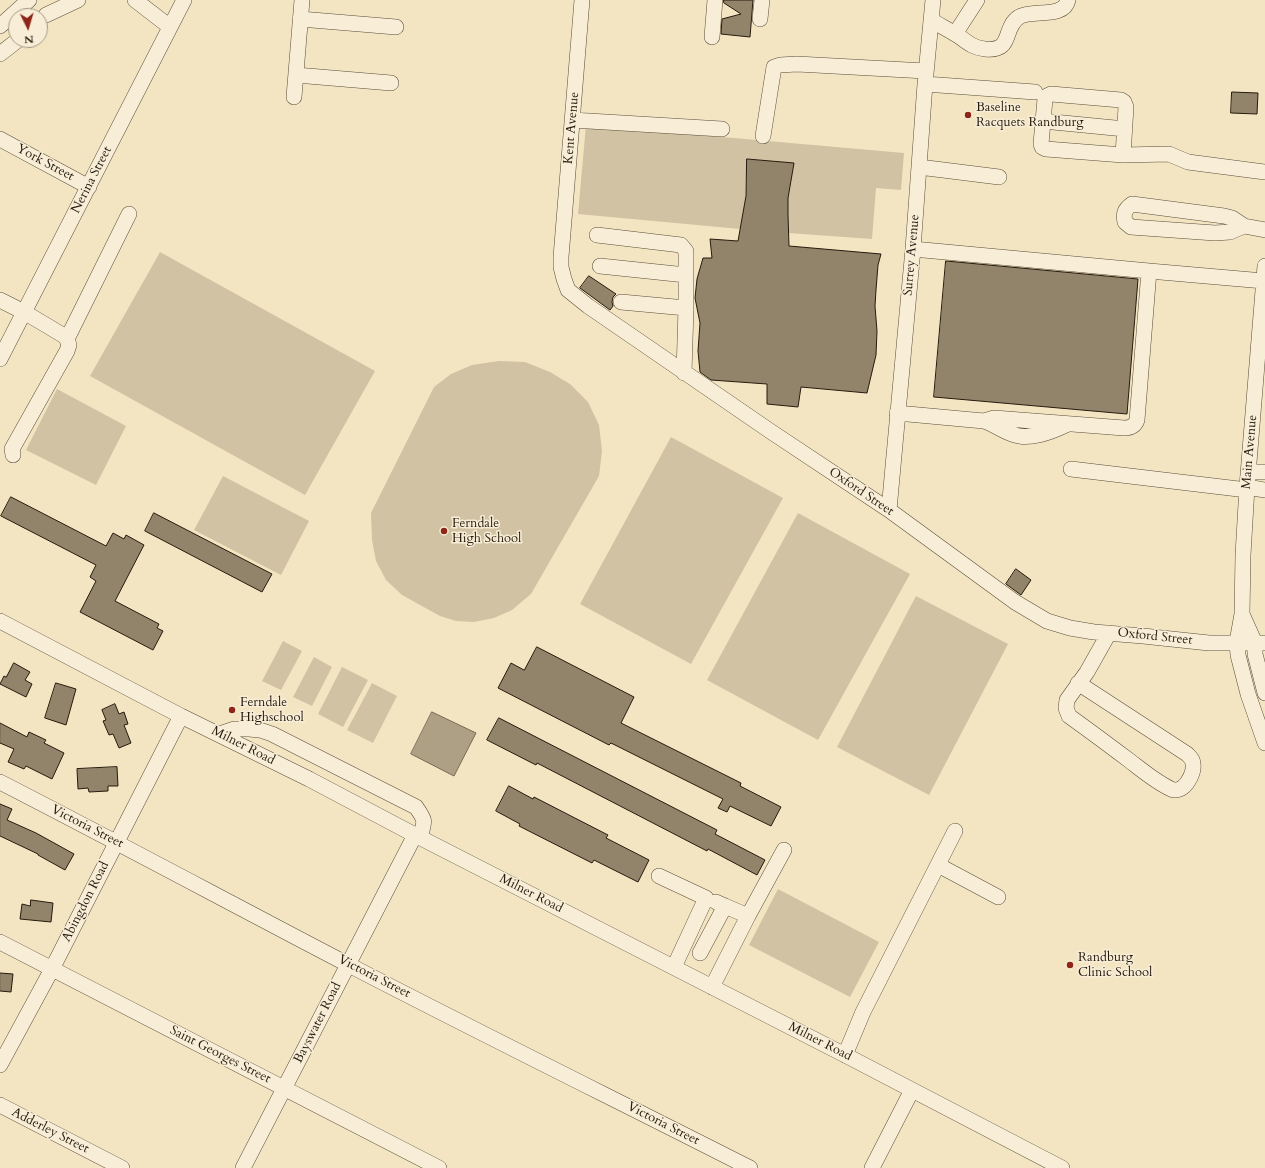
<!DOCTYPE html>
<html>
<head>
<meta charset="utf-8">
<style>
  body { margin:0 }
  #map { position:relative; width:1265px; height:1168px; overflow:hidden; background:#f4e5c2; font-family:Cardo,serif }
  canvas { display:block }
  .north { position:absolute; left:8px; top:8px; width:40px; height:40px; box-sizing:border-box; background:#f8eed7; border:1px solid #a49986; border-radius:50%; rotate:175deg; font-size:11px; font-weight:700; line-height:16px; text-align:center; color:#251a0d }
  .north::after { content:''; display:block; margin:auto; width:14px; height:18px; background:#8f2418; clip-path:polygon(50% 0,100% 100%,50% 72%,0 100%) }
</style>
</head>
<body>
<div id="map">
<canvas width="1265" height="1168"></canvas>
<div class="north">N</div>
</div>
<script>
const ctx = document.querySelector('canvas').getContext('2d');
ctx.lineJoin = 'round';
function paint(path, color) {
  ctx.fillStyle = color;
  ctx.fill(path, 'evenodd');
}
function trace(path, color, width, dash) {
  ctx.strokeStyle = color;
  ctx.lineWidth = width;
  ctx.lineCap = dash ? 'butt' : 'round';
  ctx.setLineDash(dash || []);
  ctx.stroke(path);
}
function label(font, color, halo, rows, align = 'center') {
  ctx.font = font + ' Cardo,serif';
  ctx.lineWidth = 3;
  ctx.setLineDash([]);
  ctx.textBaseline = 'middle';
  ctx.strokeStyle = halo;
  ctx.fillStyle = color;
  for (const [text, x, y, turn = 0] of rows) {
    ctx.save();
    ctx.translate(x, y);
    ctx.rotate((+turn || 0) * Math.PI / 180);
    ctx.textAlign = isNaN(turn) ? turn : align;
    if (halo) ctx.strokeText(text, 0, 0);
    ctx.fillText(text, 0, 0);
    ctx.restore();
  }
}
const green = new Path2D(`
  M586 125 904 153 901 190 876 188 872 239 788 233V198L794 163 747 159 746 196 740 229 578 214Z
  M160 252 375 371 305 495 90 376Z
  M499 361 525 362 550 372 570 384 588 402 599 425 602 451 599 476 531 594 512 610 494 618 474 622 456 621 440 616 402 595 386 580 376 561 372 540 371 513 434 387 451 374 472 365Z
  M57 389 126 426 96 485 26 450Z
  M671 437 783 498 691 664 580 604Z
  M223 476 309 521 281 575 194 530Z
  M798 513 910 574 818 740 707 680Z
  M916 596 1008 644 929 795 837 747Z
  M283 641 302 651 281 690 262 681Z
  M314 657 332 667 312 706 293 697Z
  M342 667 368 680 343 727 318 714Z
  M372 683 397 696 373 743 347 730Z
  M778 889 879 942 850 997 749 945Z`);
const water = new Path2D(`
  M432 712 476 733 454 776 411 754Z`);
const building = new Path2D(`
  M724 0H753L750 37 721 34 722 19 741 14 724 3Z
  M1232 92 1258 93 1257 114 1231 113Z
  M747 159 794 163 788 198V215L789 246 881 254 878 265 876 290 875 306 877 331 876 355 867 393 801 387 798 407 767 404V384L711 380 700 372 698 351 700 323 695 298 697 279 703 258H712L710 239 738 241 746 196Z
  M946 261 1138 279 1127 414 934 397Z
  M589 276 616 294 613 297 612 302 613 306 610 310 580 288Z
  M11 497 106 546 113 533 124 539 126 535 144 545 115 601 159 624 157 628 163 631 153 650 80 612 96 581 90 577 96 565 1 516Z
  M154 513 272 574 262 592 145 531Z
  M1016 569 1031 580 1021 595 1006 584Z
  M537 647 634 697 621 723 741 783 740 786 781 807 771 826 730 806 727 812 718 808 723 799 611 743 609 745 498 688 511 663 524 670Z
  M14 663 30 672 25 680 32 684 26 697 0 684 4 676 6 677Z
  M56 683 76 689 66 725 45 718Z
  M115 704 119 714 124 712 128 724 124 725 131 743 119 748 113 734 109 735 103 721 106 720 102 710Z
  M499 718 717 830 715 834 765 860 757 875 708 849 707 851 537 763 536 765 487 740Z
  M0 723 27 737 29 732 46 740 44 743 64 753 52 779 26 766 24 769 8 762 14 749 0 743Z
  M117 767 118 786H108V791L89 792 88 788 78 789 77 769Z
  M509 786 533 799 534 797 608 835 606 838 649 860 638 882 594 860 592 863 519 826 520 824 496 811Z
  M0 804 12 809 7 820 36 833 74 854 65 870 38 855V854L0 836Z
  M31 900 53 903 51 922 20 919 22 904 30 906Z
  M0 973 13 974 11 992 0 991Z`);
const minor = new Path2D(`
  M135 0 170 27
  M582 0 561 257V267L564 279 568 290 588 306 770 431 889 510 1015 602 1047 621 1070 628 1094 632 1143 636 1209 643H1265
  M46 15 78 0
  M300 19 396 27
  M760 19 762 0
  M931 20C941 26 951 31 960 37 968 43 974 48 985 49 1014 52 1002 28 1019 17 1032 9 1064 19 1068 0
  M0 26 29 0
  M955 34 977 0
  M712 37 715 0
  M0 54 18 40
  M296 75 391 83
  M925 84 1035 92
  M294 97 302 0
  M572 120 722 129
  M1043 121 1125 129
  M763 136 774 67 780 65 797 64 926 71
  M0 139 89 187
  M1123 155 1126 107 1124 102 1121 100 1051 94 1047 96 1045 99 1041 144 1042 147 1046 149 1123 155 1169 154 1188 162 1265 172
  M919 167 999 177
  M1244 226 1230 232 1215 233 1131 227 1125 222C1123 213 1125 209 1132 204L1224 216 1232 218 1244 226 1265 230
  M597 235 681 245 686 251V308L684 373
  M913 249 1149 271 1137 420C1135 426 1130 428 1124 428L994 418 984 421
  M600 266 686 275
  M1265 266 1247 487 1243 555 1242 614 1237 642 1238 655 1248 694 1265 743
  M1149 271 1264 281
  M0 300 24 312 66 337 69 345 67 351 12 449 13 455
  M621 302 686 308
  M67 339 129 214
  M0 359 184 0
  M897 413 984 421C994 424 1002 431 1012 434 1029 441 1051 432 1066 425
  M1071 469 1247 490
  M1248 472H1265
  M1247 487 1265 490
  M889 510 913 249 925 84 933 0
  M1242 614 1255 643V654L1265 693
  M0 621 181 716 309 779 415 835 845 1055 1062 1168
  M1078 683 1187 754C1190 757 1193 759 1193 764 1195 774 1183 795 1171 789 1156 782 1143 771 1130 761 1110 746 1090 731 1069 716L1066 708 1067 700 1087 672 1109 633
  M219 734 234 729H249L260 730 272 734 416 807C426 821 425 821 420 837
  M0 782C117 842 232 904 349 965 482 1034 616 1100 750 1168
  M938 865 998 897
  M659 876 706 898 674 967
  M748 916 784 850
  M0 942 439 1168
  M700 953 725 906 716 902
  M712 987 748 916 725 906
  M845 1055 863 1012 955 831
  M0 1065 52 969 181 716
  M0 1105 122 1168
  M243 1168 415 835
  M872 1168 912 1090`);
const markers = [
  [968,115,4,"#8f2418"],
  [444,531,4,"#8f2418"],
  [232,710,4,"#8f2418"],
  [1070,965,4,"#8f2418"]
];
const poiNames = [
  ["Baseline",976,108],
  ["Racquets Randburg",976,123],
  ["Ferndale",452,524],
  ["High School",452,539],
  ["Ferndale",240,703],
  ["Highschool",240,718],
  ["Randburg",1078,958],
  ["Clinic School",1078,973]
];
const streetNames = [
  ["Kent Avenue",572,128,-85],
  ["York Street",45,163,28],
  ["Nerina Street",92,180,-63],
  ["Surrey Avenue",912,255,-85],
  ["Main Avenue",1250,452,-85],
  ["Oxford Street",861,492,34],
  ["Oxford Street",1155,637,6],
  ["Milner Road",243,746,27],
  ["Victoria Street",87,827,27],
  ["Milner Road",531,894,27],
  ["Abingdon Road",86,902,-63],
  ["Victoria Street",374,977,27],
  ["Bayswater Road",318,1023,-63],
  ["Milner Road",820,1042,27],
  ["Saint Georges Street",220,1055,27],
  ["Victoria Street",663,1124,27],
  ["Adderley Street",50,1131,27]
];
paint(green, '#d1c2a3');
paint(water, '#aea084');
trace(water, '#776a54', 1);
paint(building, '#91846b');
trace(building, '#251a0d', 1);
trace(minor, '#594d3a', 16);
trace(minor, '#f8eed7', 15);
for (const [x, y, r, color] of markers) {
  const dot = new Path2D();
  dot.arc(x, y, r, 0, 2 * Math.PI);
  ctx.fillStyle = color;
  ctx.fill(dot);
  trace(dot, '#f8eed7', 1.5);
}
label('13px', '#251a0d', '#f8eed7', poiNames, 'left');
label('13px', '#251a0d', '#f8eed7', streetNames);
</script>
</body>
</html>
